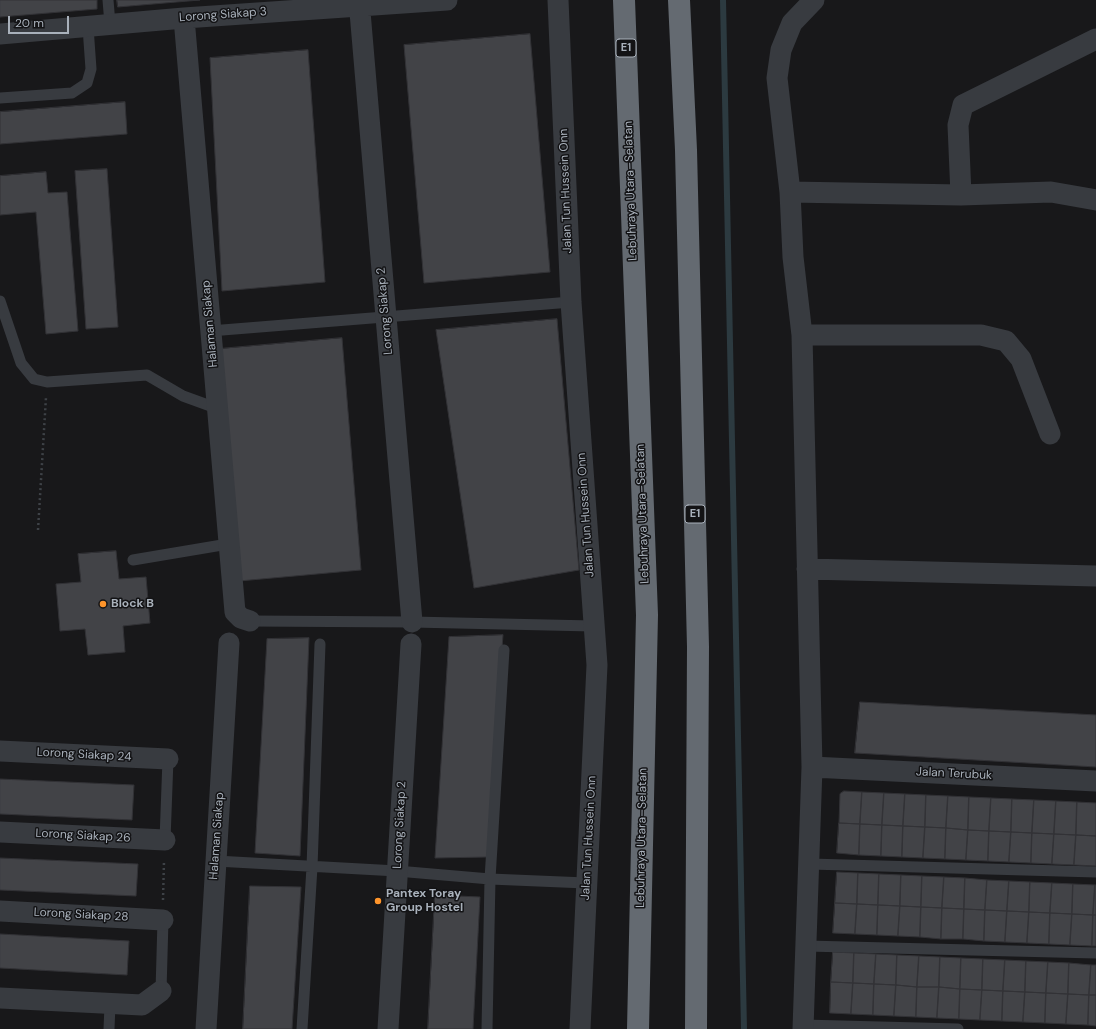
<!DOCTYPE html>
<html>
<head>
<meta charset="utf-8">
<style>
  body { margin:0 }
  #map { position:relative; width:1096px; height:1029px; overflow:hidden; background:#18181a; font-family:"DM Sans",sans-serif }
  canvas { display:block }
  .scale { position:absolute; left:8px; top:16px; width:61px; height:18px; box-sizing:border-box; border:2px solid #a9b1bb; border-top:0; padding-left:5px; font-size:12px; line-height:14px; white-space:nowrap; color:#a9b1bb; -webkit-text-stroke:3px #131315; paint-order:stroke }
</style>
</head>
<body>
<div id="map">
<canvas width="1096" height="1029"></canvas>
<div class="scale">20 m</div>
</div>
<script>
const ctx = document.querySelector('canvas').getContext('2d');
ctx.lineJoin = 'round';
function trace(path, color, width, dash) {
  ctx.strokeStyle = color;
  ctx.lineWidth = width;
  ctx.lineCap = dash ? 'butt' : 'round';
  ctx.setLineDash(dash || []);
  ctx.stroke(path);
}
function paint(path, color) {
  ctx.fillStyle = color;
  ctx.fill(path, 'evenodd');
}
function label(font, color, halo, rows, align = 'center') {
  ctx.font = font + ' "DM Sans",sans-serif';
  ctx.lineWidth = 3;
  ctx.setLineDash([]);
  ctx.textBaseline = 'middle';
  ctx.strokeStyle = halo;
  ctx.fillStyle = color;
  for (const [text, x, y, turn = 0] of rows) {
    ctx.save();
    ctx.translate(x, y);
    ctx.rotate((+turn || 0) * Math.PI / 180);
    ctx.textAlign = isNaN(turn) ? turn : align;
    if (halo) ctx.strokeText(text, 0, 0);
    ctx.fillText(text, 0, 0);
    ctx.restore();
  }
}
const stream = new Path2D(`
  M723 0 744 1029`);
const building = new Path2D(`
  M0 0H97V9L0 17Z
  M117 0H200L118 7Z
  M530 34 550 272 424 283 404 45Z
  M308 50 325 282 222 291 210 58Z
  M125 102 127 134 0 144V112Z
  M107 169 118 327 86 329 75 171Z
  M46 172 48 193 67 192 78 331 46 334 36 212 0 215V176Z
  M557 319 579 570 474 588 436 330Z
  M342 338 361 570 239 581 219 349Z
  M116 551 119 579 146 577 150 623 123 626 125 652 88 655 85 629 60 631 56 584 81 582 78 554Z
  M503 635 487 857 435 858 449 637Z
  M309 638 300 856 255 853 267 639Z
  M860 702 1096 715V767L855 753Z
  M0 779 134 785 132 820 0 814Z
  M844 791 862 792 860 824 839 823 840 794Z
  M862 792 884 793 882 825 860 824Z
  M884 793 905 794 903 826 882 825Z
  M905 794 926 795 925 827 903 826Z
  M926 795 948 796 946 828 925 827Z
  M948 796 969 797 968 830 946 828Z
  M969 797 991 798 989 831 968 830Z
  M991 798 1012 799 1011 832 989 831Z
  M1012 799 1034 800 1032 833 1011 832Z
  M1034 800 1056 801 1054 834 1032 833Z
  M1056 801 1077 802 1076 835 1054 834Z
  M1077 802 1096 803V836L1076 835Z
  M839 823 860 824 859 855 837 853Z
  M860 824 882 825 881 856 859 855Z
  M882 825 903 826 902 857 881 856Z
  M903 826 925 827 923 858 902 857Z
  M925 827 946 828 945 859 923 858Z
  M946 828 968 830 966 860 945 859Z
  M968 830 989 831 988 861 966 860Z
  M989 831 1011 832 1009 862 988 861Z
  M1011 832 1032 833 1031 863 1009 862Z
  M1032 833 1054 834 1052 864 1031 863Z
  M1054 834 1076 835 1074 865 1052 864Z
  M1076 835 1096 836V866L1074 865Z
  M0 858 138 864 136 896 0 890Z
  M837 872 858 873 857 904 835 903Z
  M858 873 879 874 878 905 857 904Z
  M879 874 901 875 900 906 878 905Z
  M901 875 922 876 921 907 900 906Z
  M922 876 944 877 942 908 921 907Z
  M944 877 965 878 964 909 942 908Z
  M965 878 987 880 985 910 964 909Z
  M987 880 1009 881 1007 911 985 910Z
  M1009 881 1030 882 1029 912 1007 911Z
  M1030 882 1052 883 1050 913 1029 912Z
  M1052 883 1073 884 1072 914 1050 913Z
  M1073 884 1095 885 1093 915 1072 914Z
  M1095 885H1096V915H1093Z
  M250 886 301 887 292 1029H243Z
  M435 895 480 897 473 1029H428Z
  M835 903 857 904 855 934 833 933Z
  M857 904 878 905 877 935 855 934Z
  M878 905 900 906 898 936 877 935Z
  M900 906 921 907 920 937 898 936Z
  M921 907 942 908 941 939 920 937Z
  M942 908 964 909 963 939H941Z
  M964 909 985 910 984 941 963 939Z
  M985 910 1007 911 1005 942 984 941Z
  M1007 911 1029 912 1027 943 1005 942Z
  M1029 912 1050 913 1049 944 1027 943Z
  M1050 913 1072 914 1070 945 1049 944Z
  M1072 914 1093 915 1092 946 1070 945Z
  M1093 915H1096V946H1092Z
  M0 934 129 941 127 975 0 968Z
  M833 952 854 953 853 983 831 982Z
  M854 953 876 954 874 984 853 983Z
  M876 954 897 955 896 985 874 984Z
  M897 955 919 956 917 987 896 985Z
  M919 956 940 957 939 987H917Z
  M940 957 961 958 960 989 939 987Z
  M961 958 983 959 982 990 960 989Z
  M983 959 1005 960 1003 991 982 990Z
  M1005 960 1026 961 1025 992 1003 991Z
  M1026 961 1048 962 1046 993 1025 992Z
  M1048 962 1069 963 1068 994 1046 993Z
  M1069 963 1091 965 1089 995 1068 994Z
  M1091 965H1096V995H1089Z
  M831 982 853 983 851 1014 830 1013Z
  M853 983 874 984 873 1015 851 1014Z
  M874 984 896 985 894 1016 873 1015Z
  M896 985 917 987 916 1017 894 1016Z
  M917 987H939L937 1018 916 1017Z
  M939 987 960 989 959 1019 937 1018Z
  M960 989 982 990 980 1020 959 1019Z
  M982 990 1003 991 1002 1021 980 1020Z
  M1003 991 1025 992 1023 1022 1002 1021Z
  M1025 992 1046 993 1045 1023 1023 1022Z
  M1046 993 1068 994 1066 1024 1045 1023Z
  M1068 994 1089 995 1088 1025 1066 1024Z
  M1089 995H1096V1026L1088 1025Z`);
const path = new Path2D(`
  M38 530 46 397
  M163 900 164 861`);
const service = new Path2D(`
  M108 0 110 24
  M0 98 72 93 87 83 91 69 88 27
  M0 301 21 363 34 379 47 382 147 375 183 396 216 408
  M210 331 571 302
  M133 560 228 544
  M250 621 412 622 593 626
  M165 840 168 759
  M216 861 397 871 490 879 586 883
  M810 864 1096 872
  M806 946 1096 953
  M161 991 163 920
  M803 1025 958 1029
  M109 1029 110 1005
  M302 1029 312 867 320 644
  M487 1029 490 879 504 650`);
const minor = new Path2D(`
  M359 0 412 622
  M558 0 571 302 597 665 580 1029
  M184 18 235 612 241 618 250 621
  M0 34 184 18 447 0
  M790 192 961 195 1051 192 1096 200
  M961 195 958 125 963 105 1096 39
  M802 335H981L1006 341 1021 359 1050 434
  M807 569 1096 576
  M0 751 168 759
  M812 767 1096 781
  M0 832 165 840
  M0 911 163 920
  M0 998 142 1005 161 991
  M206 1029 229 643
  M388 1029 411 644
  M803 1029 812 767 802 335 793 257 790 192 777 78 781 50 792 23 814 0`);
const motorway = new Path2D(`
  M624 0 647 615 638 1029
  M679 0 686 150 698 647 696 1029`);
const markers = [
  [103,604,4,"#ff952b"],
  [378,901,4,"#ff952b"]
];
const shields = [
  [626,48,20],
  [695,514,20]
];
const shieldNames = [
  ["E1",626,48],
  ["E1",695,514]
];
const streetNames = [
  ["Lorong Siakap 3",223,15,-4],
  ["Jalan Tun Hussein Onn",566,191,-92],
  ["Lebuhraya Utara–Selatan",631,191,-92],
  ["Lorong Siakap 2",385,311,-95],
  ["Halaman Siakap",210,324,-95],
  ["Lebuhraya Utara–Selatan",643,514,-92],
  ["Jalan Tun Hussein Onn",586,515,-94],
  ["Lorong Siakap 24",84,755,3],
  ["Jalan Terubuk",954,774,3],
  ["Lorong Siakap 2",400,825,-87],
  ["Lorong Siakap 26",83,836,3],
  ["Halaman Siakap",217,836,-86],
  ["Jalan Tun Hussein Onn",589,838,-87],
  ["Lebuhraya Utara–Selatan",642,838,-89],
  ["Lorong Siakap 28",81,915,3]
];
const poiNames = [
  ["Block B",111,604],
  ["Pantex Toray",386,894],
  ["Group Hostel",386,908]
];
trace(stream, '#2c3a40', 6);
paint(building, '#424347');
trace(building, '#323236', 1);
trace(path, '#3e4247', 2.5, [2, 3]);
trace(service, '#383b40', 11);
trace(minor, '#383b40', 21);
trace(motorway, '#646a71', 22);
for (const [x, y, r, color] of markers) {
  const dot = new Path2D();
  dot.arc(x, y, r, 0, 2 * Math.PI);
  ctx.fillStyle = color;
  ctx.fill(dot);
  trace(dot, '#131315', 1.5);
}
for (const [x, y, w] of shields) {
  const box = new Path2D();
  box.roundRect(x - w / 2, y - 9, w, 18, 3);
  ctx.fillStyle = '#131315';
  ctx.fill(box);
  trace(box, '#a9b1bb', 1);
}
label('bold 11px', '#a9b1bb', null, shieldNames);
label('12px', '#a9b1bb', '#131315', streetNames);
label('bold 12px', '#a9b1bb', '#131315', poiNames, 'left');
</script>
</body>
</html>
